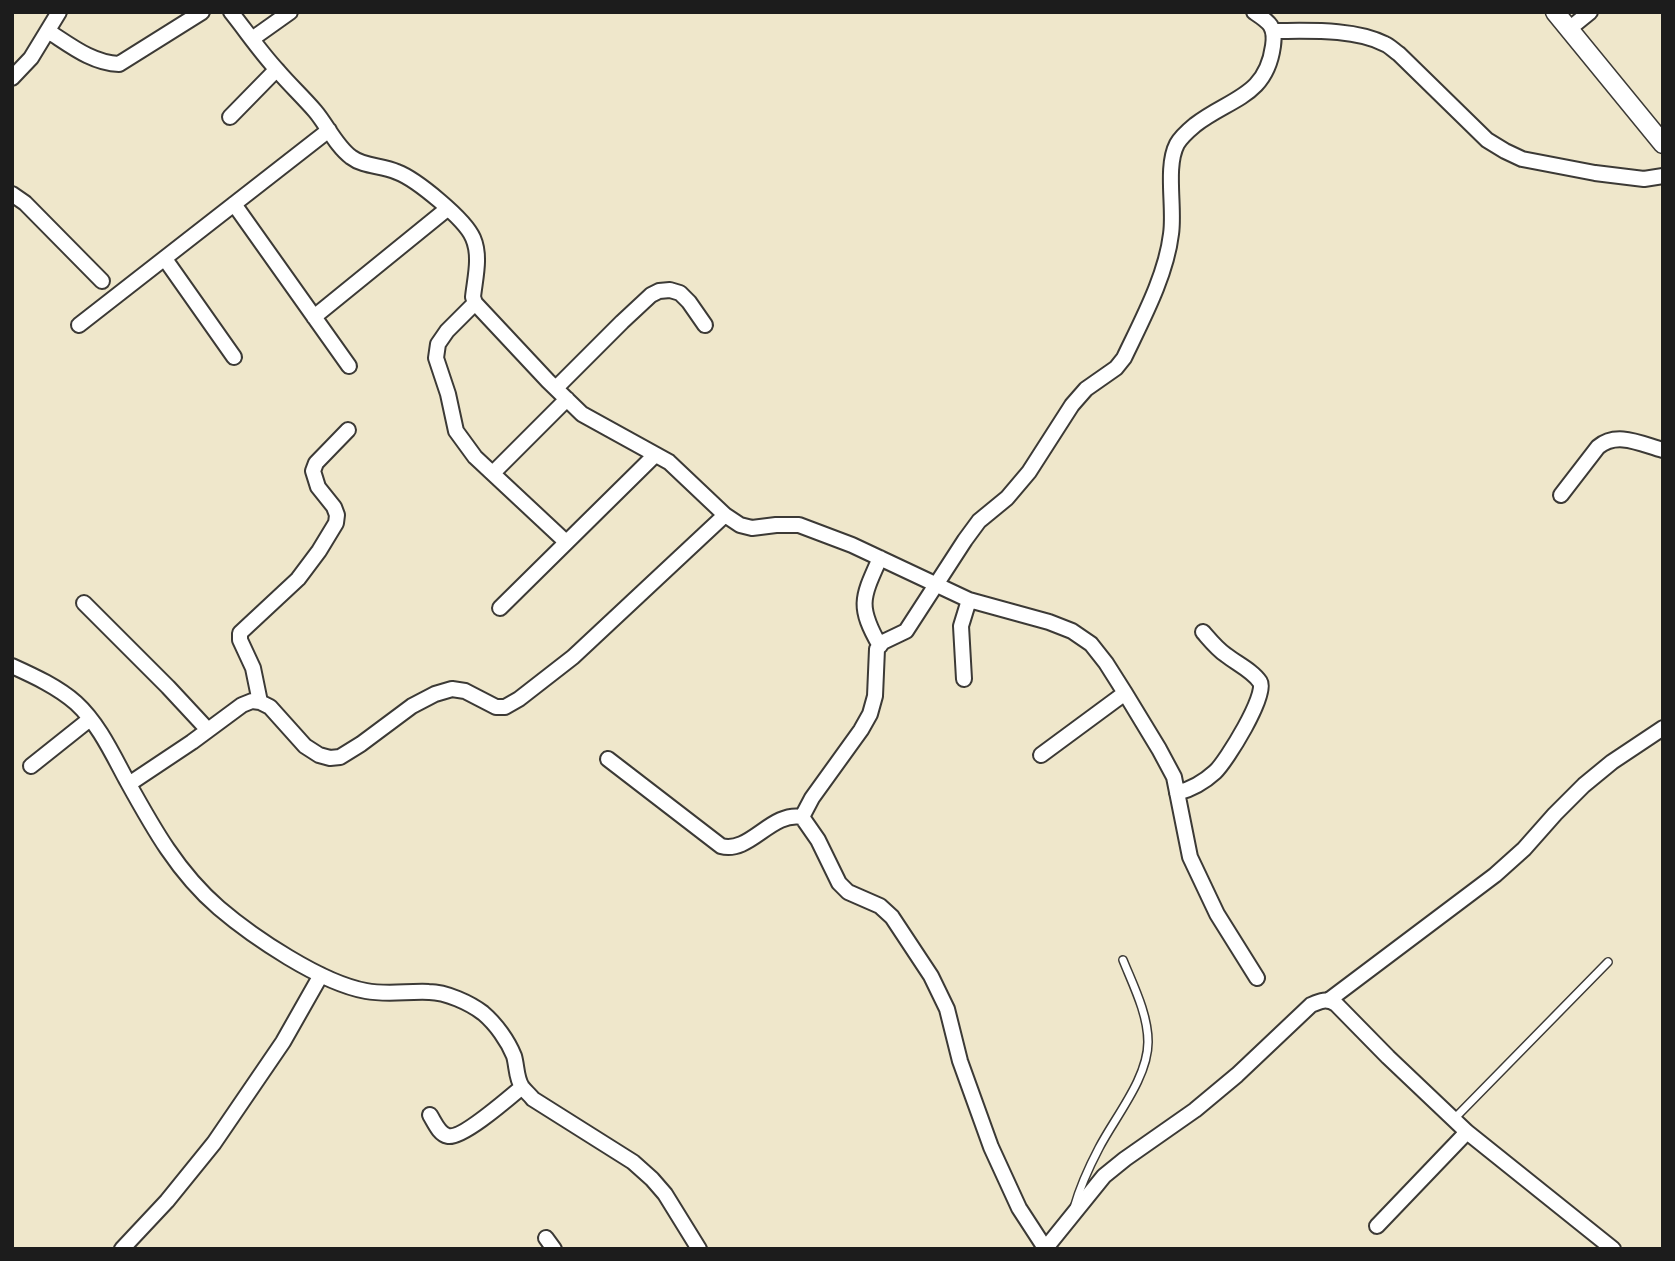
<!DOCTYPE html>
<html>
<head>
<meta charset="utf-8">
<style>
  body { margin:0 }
  #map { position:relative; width:1675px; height:1261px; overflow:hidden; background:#efe7cb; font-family:Caveat,sans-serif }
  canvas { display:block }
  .frame { position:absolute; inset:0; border:14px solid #1c1c1c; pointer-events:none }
</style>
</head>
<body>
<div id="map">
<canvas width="1675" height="1261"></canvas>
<div class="frame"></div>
</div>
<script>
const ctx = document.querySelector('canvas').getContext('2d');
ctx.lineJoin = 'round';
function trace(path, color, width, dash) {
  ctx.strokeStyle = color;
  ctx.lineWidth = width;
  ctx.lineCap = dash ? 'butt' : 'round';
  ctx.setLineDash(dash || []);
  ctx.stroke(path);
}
const service = new Path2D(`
  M1454 1119 1608 962
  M1074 1208C1080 1187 1089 1167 1099 1148 1115 1117 1148 1078 1148 1042 1148 1014 1133 985 1123 960`);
const minor = new Path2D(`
  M231 12C247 32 261 53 278 71 290 85 303 97 315 111 327 125 336 146 351 157 364 167 382 165 397 172 416 179 465 219 473 238 481 256 475 278 473 297L475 303 548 381 582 414 669 462 725 515 740 525 752 528 776 525H799L852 545 969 600 1049 622 1072 631 1091 644 1106 663 1125 693 1159 749 1174 777 1190 857 1217 914 1257 978
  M1569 29 1590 12
  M48 31C70 45 92 63 119 64L202 12
  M1273 31C1307 31 1354 28 1385 44 1390 46 1394 51 1399 54L1487 140 1505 151 1522 159 1595 173 1644 179 1663 176
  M252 39 290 12
  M12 78 31 58 59 12
  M230 117 276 70
  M12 194 25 203 102 281
  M234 204 349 366
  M165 259 234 357
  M475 303 447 331 438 344 436 358 448 394 456 431 475 457 566 542
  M314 317 447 209
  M79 325 329 130
  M556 388 622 322 651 295 659 291 670 290 680 293 689 302 705 325
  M493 473 567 399
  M1561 495 1598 447C1617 431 1641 444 1663 450
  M880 558C862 598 857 606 880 646
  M84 603 168 687 208 730
  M500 608 655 455
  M12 666C34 676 58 687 76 703 98 723 112 753 126 779 152 826 177 872 219 908 253 937 321 983 366 991 387 995 408 991 429 992 446 992 470 1003 483 1013 496 1024 508 1041 514 1056 517 1066 516 1078 522 1087 525 1091 530 1095 533 1099L633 1162 652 1179 665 1194 699 1249
  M964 679 961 626 969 600
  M260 702 253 668 240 640V633L298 579 319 551 336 523 337 515 334 507 318 487 313 471 316 463 348 430
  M1041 755 1125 693
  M608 759 721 846C750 854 771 811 802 817L818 840 839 883 848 892 880 906 892 917 931 976 947 1009 960 1061 991 1147 1019 1208 1045 1248
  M31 766 90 719
  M129 784 192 742 242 705 252 701 260 702 270 707 305 746 319 755 330 758 340 757 361 744 412 706 435 694 452 689 465 691 496 707H505L519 699 573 657 725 515
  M1177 793C1192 789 1203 783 1215 772 1226 762 1268 694 1260 682 1253 671 1236 663 1226 655 1217 649 1210 640 1203 632
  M802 817 812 798 861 730 870 714 875 696 877 649 883 642 906 631 965 540 979 521 1007 498 1029 472 1072 405 1086 389 1116 368 1124 358C1142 320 1166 276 1171 234 1175 208 1165 167 1177 144 1181 137 1189 130 1195 125 1230 98 1266 97 1273 46 1276 26 1269 22 1254 12
  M1329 1000 1495 875 1524 849 1555 814 1584 785 1612 762 1663 728
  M430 1115C435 1123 439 1134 448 1136 462 1139 510 1097 522 1087
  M1377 1226 1467 1132
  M546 1238 554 1249
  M122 1249 167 1201 214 1143 283 1042 321 975
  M1045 1249 1104 1176 1125 1159 1195 1110 1237 1075 1311 1005C1320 1001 1326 998 1336 1004L1388 1057 1467 1132 1613 1249`);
const tertiary = new Path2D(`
  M1555 12 1663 144`);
trace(service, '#3c3a36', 10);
trace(minor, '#3c3a36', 18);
trace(tertiary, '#3c3a36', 21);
trace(service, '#fff', 7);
trace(minor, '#fff', 14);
trace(tertiary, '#fff', 18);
</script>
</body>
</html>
